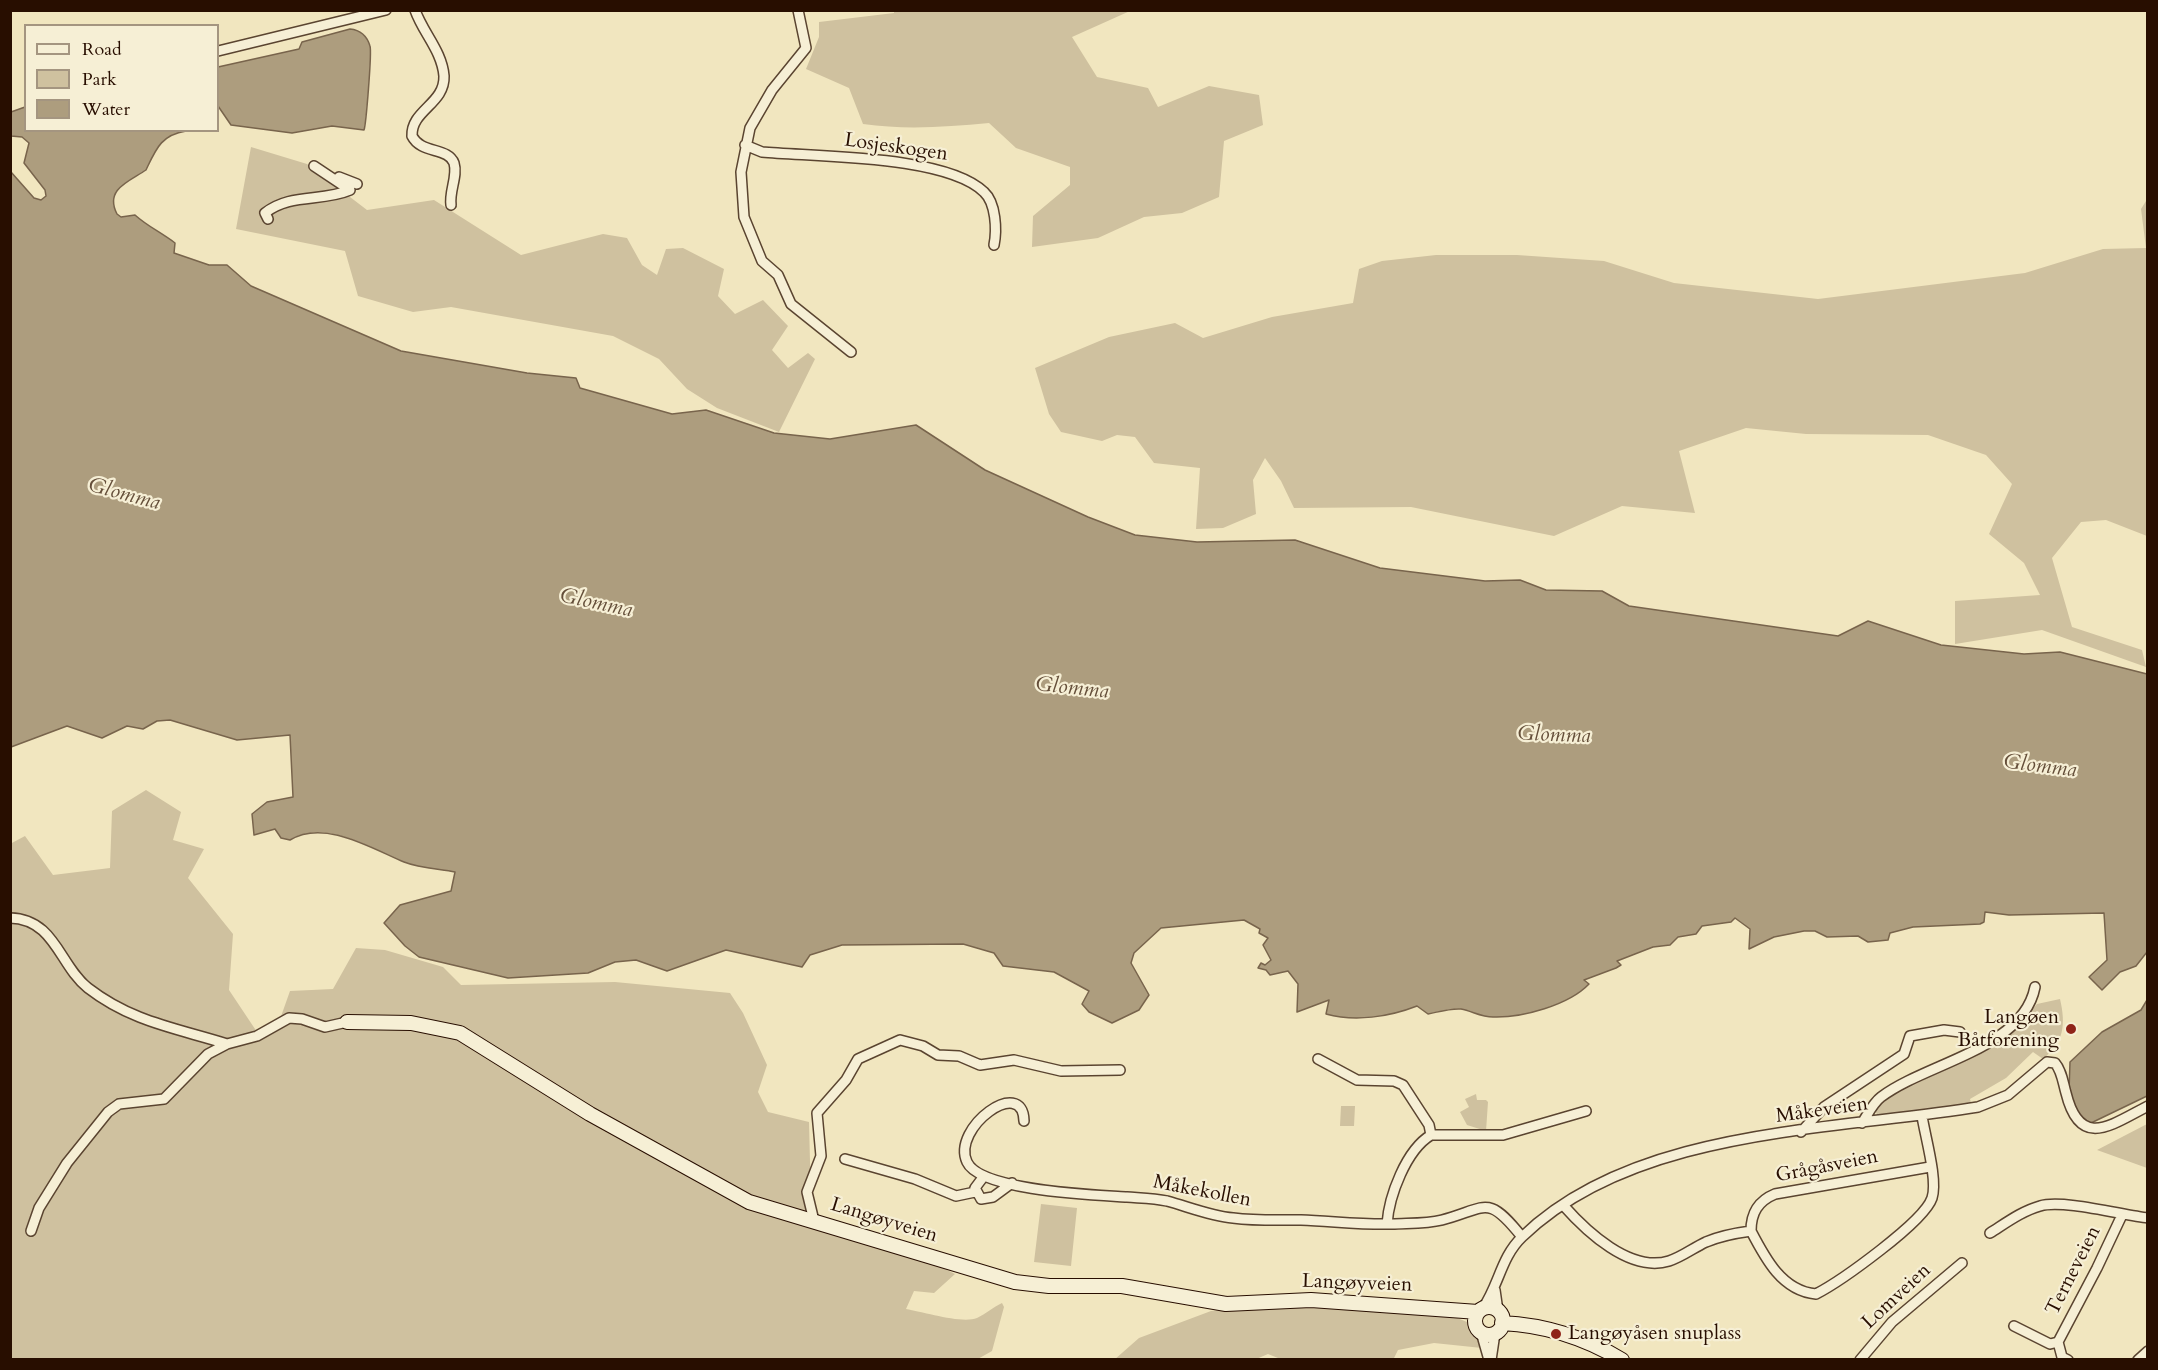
<!DOCTYPE html>
<html>
<head>
<meta charset="utf-8">
<style>
  body { margin:0 }
  #map { position:relative; width:2158px; height:1370px; overflow:hidden; background:#f1e6bf; font-family:Cardo,serif }
  canvas { display:block }
  .frame { position:absolute; inset:0; border:12px solid #280e00; pointer-events:none }
  .legend { position:absolute; left:24px; top:24px; width:195px; height:108px; box-sizing:border-box; background:#f6efd5; border:2px solid #a49580; margin:0; padding:8px 10px; list-style:none; font-size:18px; color:#280e00 }
  .legend li { display:flex; align-items:center; gap:12px; height:30px }
  .legend b { width:30px; border:2px solid #a49580 }
</style>
</head>
<body>
<div id="map">
<canvas width="2158" height="1370"></canvas>
<div class="frame"></div>
<ul class="legend">
<li><b style="height:8px;background:#f6efd5"></b>Road</li>
<li><b style="height:16px;background:#cfc19f"></b>Park</li>
<li><b style="height:16px;background:#ad9d7e"></b>Water</li>
</ul>
</div>
<script>
const ctx = document.querySelector('canvas').getContext('2d');
ctx.lineJoin = 'round';
function paint(path, color) {
  ctx.fillStyle = color;
  ctx.fill(path, 'evenodd');
}
function trace(path, color, width, dash) {
  ctx.strokeStyle = color;
  ctx.lineWidth = width;
  ctx.lineCap = dash ? 'butt' : 'round';
  ctx.setLineDash(dash || []);
  ctx.stroke(path);
}
function label(font, color, halo, rows, align = 'center') {
  ctx.font = font + ' Cardo,serif';
  ctx.lineWidth = 4.5;
  ctx.setLineDash([]);
  ctx.textBaseline = 'middle';
  ctx.strokeStyle = halo;
  ctx.fillStyle = color;
  for (const [text, x, y, turn = 0] of rows) {
    ctx.save();
    ctx.translate(x, y);
    ctx.rotate((+turn || 0) * Math.PI / 180);
    ctx.textAlign = isNaN(turn) ? turn : align;
    if (halo) ctx.strokeText(text, 0, 0);
    ctx.fillText(text, 0, 0);
    ctx.restore();
  }
}
const green = new Path2D(`
  M894 11H1130L1072 37 1097 77 1148 88 1158 107 1209 86 1259 95 1263 125 1224 141 1219 197 1182 213 1144 217 1098 238 1032 247 1033 216 1070 185V167L1016 148 989 123C946 127 905 130 863 124L849 88 806 69 819 37V22L894 13Z
  M251 147 307 164 367 210 434 200 521 255 603 234 627 238 642 265 657 275 666 249 683 248 724 269 718 296 735 314 763 300 788 326 772 350 788 368 808 353 815 359 779 432 717 408 687 389 659 359 613 336 451 307 413 312 358 296 345 251 236 229Z
  M2146 201H2148L2147 536 2106 520 2081 522 2052 558 2072 627 2142 650 2146 667 2042 630 1955 644V601L2040 595 2024 563 1989 534 2012 484 1986 455 1928 435 1806 434 1746 428 1679 451 1695 513 1622 506 1554 536 1411 507 1294 508 1281 481 1265 458 1253 480 1256 514 1223 528 1196 529 1200 468 1154 463 1135 437 1117 435 1102 441 1061 432 1049 414 1035 368 1109 337 1175 323 1203 338 1272 317 1353 303 1359 269 1382 261 1436 255H1517L1604 261 1674 283 1818 299 2025 273 2103 249 2146 248 2141 209Z
  M146 790 181 812 173 840 204 849 188 878 233 934 229 990 259 1035 279 1022 290 991 333 989 356 948 385 950 443 967 461 985 615 982 730 993 743 1013 767 1065 758 1092 768 1112 809 1122 811 1201 822 1228 927 1260 955 1274 934 1293 914 1291 906 1309C924 1312 962 1324 977 1318 986 1314 993 1307 1002 1303L1004 1307 992 1351 976 1360 11 1359 10 844 25 836 53 875 110 868 112 811Z
  M2060 999C2066 1025 2064 1042 2043 1059L2033 1052 2006 1078 1970 1099 1972 1106 1879 1118 1874 1109 1892 1096 2004 1039 2037 1004Z
  M1476 1094 1477 1100H1486L1488 1102 1486 1131 1467 1125 1460 1112 1469 1107 1465 1099Z
  M1341 1106H1355L1354 1126H1340Z
  M2147 1124V1168L2097 1150Z
  M1041 1204 1077 1208 1071 1266 1034 1262Z
  M1326 1302 1443 1312 1467 1322 1482 1348 1434 1343 1398 1350 1393 1360H1283L1268 1354 1254 1360H1114L1139 1338 1211 1311Z`);
const water = new Path2D(`
  M350 29C360 30 367 36 370 46 372 52 366 125 364 130L332 126 292 133 231 125 218 106V67L299 49 302 42Z
  M25 107 26 130 186 131C161 135 156 149 146 170 130 181 104 189 117 214L121 217 135 215C147 226 162 233 175 243L174 253 209 265H227L251 286 401 351 527 373 576 378 580 388 672 414 706 410 774 433 830 439 916 425 985 470 1088 517 1135 535 1197 542 1295 540 1380 568 1485 581 1520 580 1546 590 1602 591 1629 606 1838 636 1868 621 1941 645 2024 654 2060 652 2147 674V952L2136 966 2120 972 2102 990 2089 977 2107 960 2104 913 2009 915 1985 912 1984 922 1980 924 1913 927 1890 933 1888 940 1868 942 1858 936 1827 937 1815 931H1804L1774 937 1749 949 1750 929 1735 918 1731 922 1702 926 1696 934 1678 937 1670 945 1653 947 1617 961 1621 965 1616 968 1584 980 1589 984C1569 1005 1522 1018 1493 1017 1481 1017 1472 1011 1461 1009 1451 1008 1438 1012 1428 1014L1417 1006C1389 1017 1355 1022 1326 1014L1329 1000 1297 1012 1298 984 1288 971 1270 975 1266 970 1258 968 1261 963 1265 965 1271 960 1263 945 1268 938 1259 933 1260 929 1244 920 1161 928 1134 953 1131 963 1149 995 1139 1010 1112 1023 1089 1012 1082 1004 1089 991 1054 972 1003 966 994 953 963 944 842 945 810 955 802 967 726 950 667 971 636 960 615 962 588 973 508 978 419 957 405 946 384 923 400 905 451 891 455 872C439 869 419 868 404 862 371 848 324 819 290 840L281 838 275 829 254 835 252 814 267 802 293 797 290 735 237 740 170 720 157 721 143 729 127 726 102 738 67 726 11 747V172L34 198 41 200 46 196 45 190 24 163 29 143 22 137 11 136V112Z
  M2147 1000V1096L2091 1123 2079 1119 2069 1091 2070 1062 2102 1032 2141 1010Z`);
const minor = new Path2D(`
  M415 10C423 33 442 51 444 76 445 104 411 110 412 136 421 154 448 147 454 163 458 176 449 191 451 205
  M798 10 806 48 772 90 750 128 741 172 744 217 762 261 778 275 791 304 851 352
  M218 51 386 10
  M745 145 762 152C817 157 946 155 984 192 996 203 997 230 994 245
  M339 177 357 184
  M268 219 265 213C290 193 322 202 350 190L314 166
  M10 918C55 919 59 965 88 988 132 1022 176 1028 227 1044
  M1318 1059 1357 1080 1394 1081 1403 1085 1429 1125 1431 1135
  M1922 1116C1925 1136 1938 1180 1932 1198 1924 1222 1841 1281 1816 1294 1782 1291 1765 1258 1751 1231 1751 1213 1758 1201 1775 1194L1930 1167
  M1024 1121C1023 1075 951 1128 967 1162 980 1191 1096 1195 1127 1197 1140 1198 1154 1198 1167 1201 1189 1207 1211 1216 1233 1218 1256 1221 1278 1220 1301 1220 1331 1221 1362 1225 1392 1224 1408 1223 1426 1224 1442 1220 1487 1208 1487 1193 1522 1237
  M1862 1123C1868 1114 1873 1103 1881 1097 1926 1063 2023 1049 2035 987
  M1801 1132 1824 1107 1904 1054 1910 1036 1944 1030 1960 1032
  M845 1159 915 1179 956 1196 975 1192
  M984 1176 975 1188 981 1199 993 1197 1012 1183
  M1563 1205C1586 1231 1630 1273 1669 1261 1682 1257 1693 1248 1706 1242 1720 1236 1736 1233 1751 1231
  M814 1221 807 1192 821 1156 817 1113 846 1080 858 1059 900 1040 923 1046 938 1055 959 1056 980 1065 1014 1060 1061 1071 1120 1070
  M1387 1224C1389 1196 1406 1150 1431 1135H1503L1586 1111
  M31 1231 39 1208 67 1163 108 1112 119 1104 164 1099 208 1054 227 1044 257 1036 289 1018 302 1019 325 1027 347 1022
  M1990 1233C2006 1223 2022 1211 2040 1206 2062 1199 2122 1215 2148 1218
  M1495 1290 1498 1311
  M1483 1308C1499 1285 1501 1257 1522 1237 1634 1128 1832 1131 1978 1107L2008 1095 2047 1062 2055 1063C2062 1071 2063 1083 2066 1093 2080 1150 2111 1125 2148 1106
  M2014 1326 2050 1344 2058 1342
  M1481 1332 1489 1360
  M1491 1360 1495 1333
  M1860 1360 1892 1322 1962 1263
  M2068 1360 2062 1357 2058 1342 2097 1268 2122 1215
  M2138 1360 2148 1351`);
const secondary = new Path2D(`
  M347 1022 411 1023 460 1033 590 1114 749 1202 1015 1282 1049 1286H1122L1226 1304 1311 1300 1478 1312
  M1475 1321a14 14 0 1 1 28 0a14 14 0 1 1-28 0Z
  M1502 1323C1545 1325 1584 1337 1622 1360`);
const markers = [
  [2071,1029,6,"#8f2418"],
  [1556,1334,6,"#8f2418"]
];
const streetNames = [
  ["Losjeskogen",896,148,8],
  ["Måkeveien",1822,1111,-8],
  ["Grågåsveien",1827,1167,-11],
  ["Måkekollen",1202,1192,11],
  ["Langøyveien",884,1221,17],
  ["Terneveien",2074,1271,-63],
  ["Langøyveien",1357,1284,2],
  ["Lomveien",1897,1297,-43]
];
const poiNames = [
  ["Langøen",2059,1018],
  ["Båtforening",2059,1041],
  ["Langøyåsen snuplass",1568,1334,"left"]
];
const waterNames = [
  ["Glomma",124,495,15],
  ["Glomma",596,604,12],
  ["Glomma",1072,689,6],
  ["Glomma",1554,736,2],
  ["Glomma",2040,767,7]
];
paint(green, '#cfc19f');
paint(water, '#ad9d7e');
trace(water, '#78644c', 1.5);
trace(minor, '#5a4430', 12);
trace(secondary, '#280e00', 16);
trace(minor, '#f6efd5', 9);
trace(secondary, '#f6efd5', 14);
for (const [x, y, r, color] of markers) {
  const dot = new Path2D();
  dot.arc(x, y, r, 0, 2 * Math.PI);
  ctx.fillStyle = color;
  ctx.fill(dot);
  trace(dot, '#f6efd5', 2);
}
label('20px', '#280e00', '#f6efd5', streetNames);
label('20px', '#280e00', '#f6efd5', poiNames, 'right');
label('italic 21px', '#644e39', '#f6efd5', waterNames);
</script>
</body>
</html>
